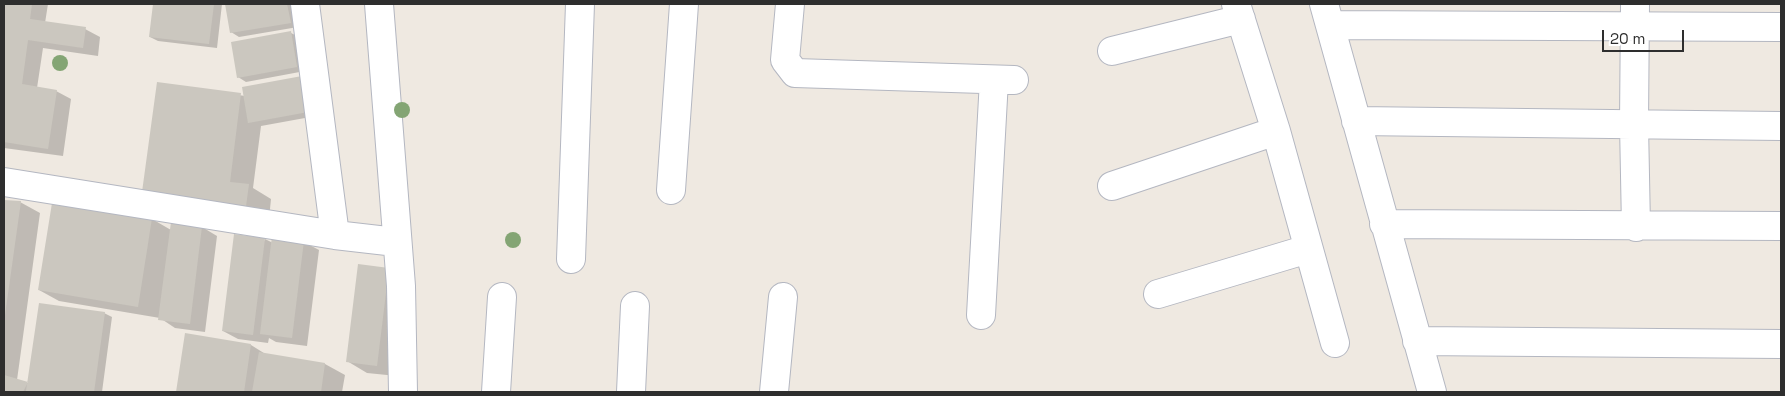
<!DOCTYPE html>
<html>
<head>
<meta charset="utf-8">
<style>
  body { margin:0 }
  #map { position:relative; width:1785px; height:396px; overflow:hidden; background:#efe9e1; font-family:"Space Grotesk",sans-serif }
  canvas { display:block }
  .frame { position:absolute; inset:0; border:5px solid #2e2e2e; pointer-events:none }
  .scale { position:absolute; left:1602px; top:30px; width:82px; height:22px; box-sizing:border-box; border:2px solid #2e2e2e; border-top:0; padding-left:6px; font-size:15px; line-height:18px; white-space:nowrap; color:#2e2e2e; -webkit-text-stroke:4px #fff; paint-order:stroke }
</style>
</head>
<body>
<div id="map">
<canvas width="1785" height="396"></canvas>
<div class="frame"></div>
<div class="scale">20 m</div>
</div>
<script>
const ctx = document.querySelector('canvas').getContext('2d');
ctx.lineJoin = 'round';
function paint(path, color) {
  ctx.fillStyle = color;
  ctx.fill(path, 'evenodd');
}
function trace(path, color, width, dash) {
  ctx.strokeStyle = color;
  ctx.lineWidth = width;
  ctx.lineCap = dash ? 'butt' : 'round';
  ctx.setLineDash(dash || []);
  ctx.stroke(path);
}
const shadow = new Path2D(`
  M4 4H48L45 23 85 29 100 37 98 56 43 48 37 88 56 91 71 99 63 156 4 148Z
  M154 4H222L217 48 158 41 150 37Z
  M226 4H294L298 27 239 37 231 32Z
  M291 33 299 37 305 71 246 82 238 77Z
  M158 83 245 96 243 88 316 116 261 126 253 188 271 199 269 219 166 205Z
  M4 201 20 202 40 213 17 380 27 383 104 313 112 317 102 392H4Z
  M152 219 171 230 202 227 217 236 205 332 175 328 160 318 59 301 39 290Z
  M265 239 273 243 304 242 319 250 307 346 276 342 269 338 268 343 238 339 223 331Z
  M389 269 397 376 367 373 347 361Z
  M186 335 251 345 267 355 325 364 345 375 342 392H177Z`);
const building = new Path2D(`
  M4 4H32L30 19 86 27 83 48 28 40 22 84 57 90 48 149 4 142Z
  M153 4H214L209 44 149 37Z
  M225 4H287L291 23 230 33Z
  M291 31 297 67 237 78 231 42Z
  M302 76 308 112 248 123 242 87Z
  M157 82 241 93 230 182 249 184 246 206 142 192Z
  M4 200 21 201 5 315H4Z
  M52 203 152 218 138 307 38 290Z
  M171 222 202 226 190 324 158 320Z
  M234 234 265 238 253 335 222 331Z
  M272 236 304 240 292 338 260 334Z
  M358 264 389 268 377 366 346 362Z
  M39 303 105 312 94 392 26 391Z
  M185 333 251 344 244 392H176Z
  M259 352 325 363 321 392H252Z
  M4 375 28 382 23 392H4Z`);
const minor = new Path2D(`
  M305 4 335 235
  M379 4 401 286 403 392
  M790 4 785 60 795 73 1014 80
  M1236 4 1276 131 1335 343
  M1324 4 1432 392
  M1635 4 1634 124 1636 227
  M1330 25 1781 27
  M1112 51 1241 19
  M1356 121 1781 126
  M4 182 335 235 396 242
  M1112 186 1276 131
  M671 190 684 4
  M1384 224 1781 226
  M571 259 580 4
  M1158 294 1308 249
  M981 315 994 80
  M1417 341 1781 344
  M496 392 502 297
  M631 392 635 306
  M774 392 783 297`);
const trees = [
  [60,63],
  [402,110],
  [513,240]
];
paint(shadow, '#0003');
paint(building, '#cbc7bf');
trace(minor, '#b4b7c1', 30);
trace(minor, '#fff', 28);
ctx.fillStyle = '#84a574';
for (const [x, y] of trees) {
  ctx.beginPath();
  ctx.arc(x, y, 8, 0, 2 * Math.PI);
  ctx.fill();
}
</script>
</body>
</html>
